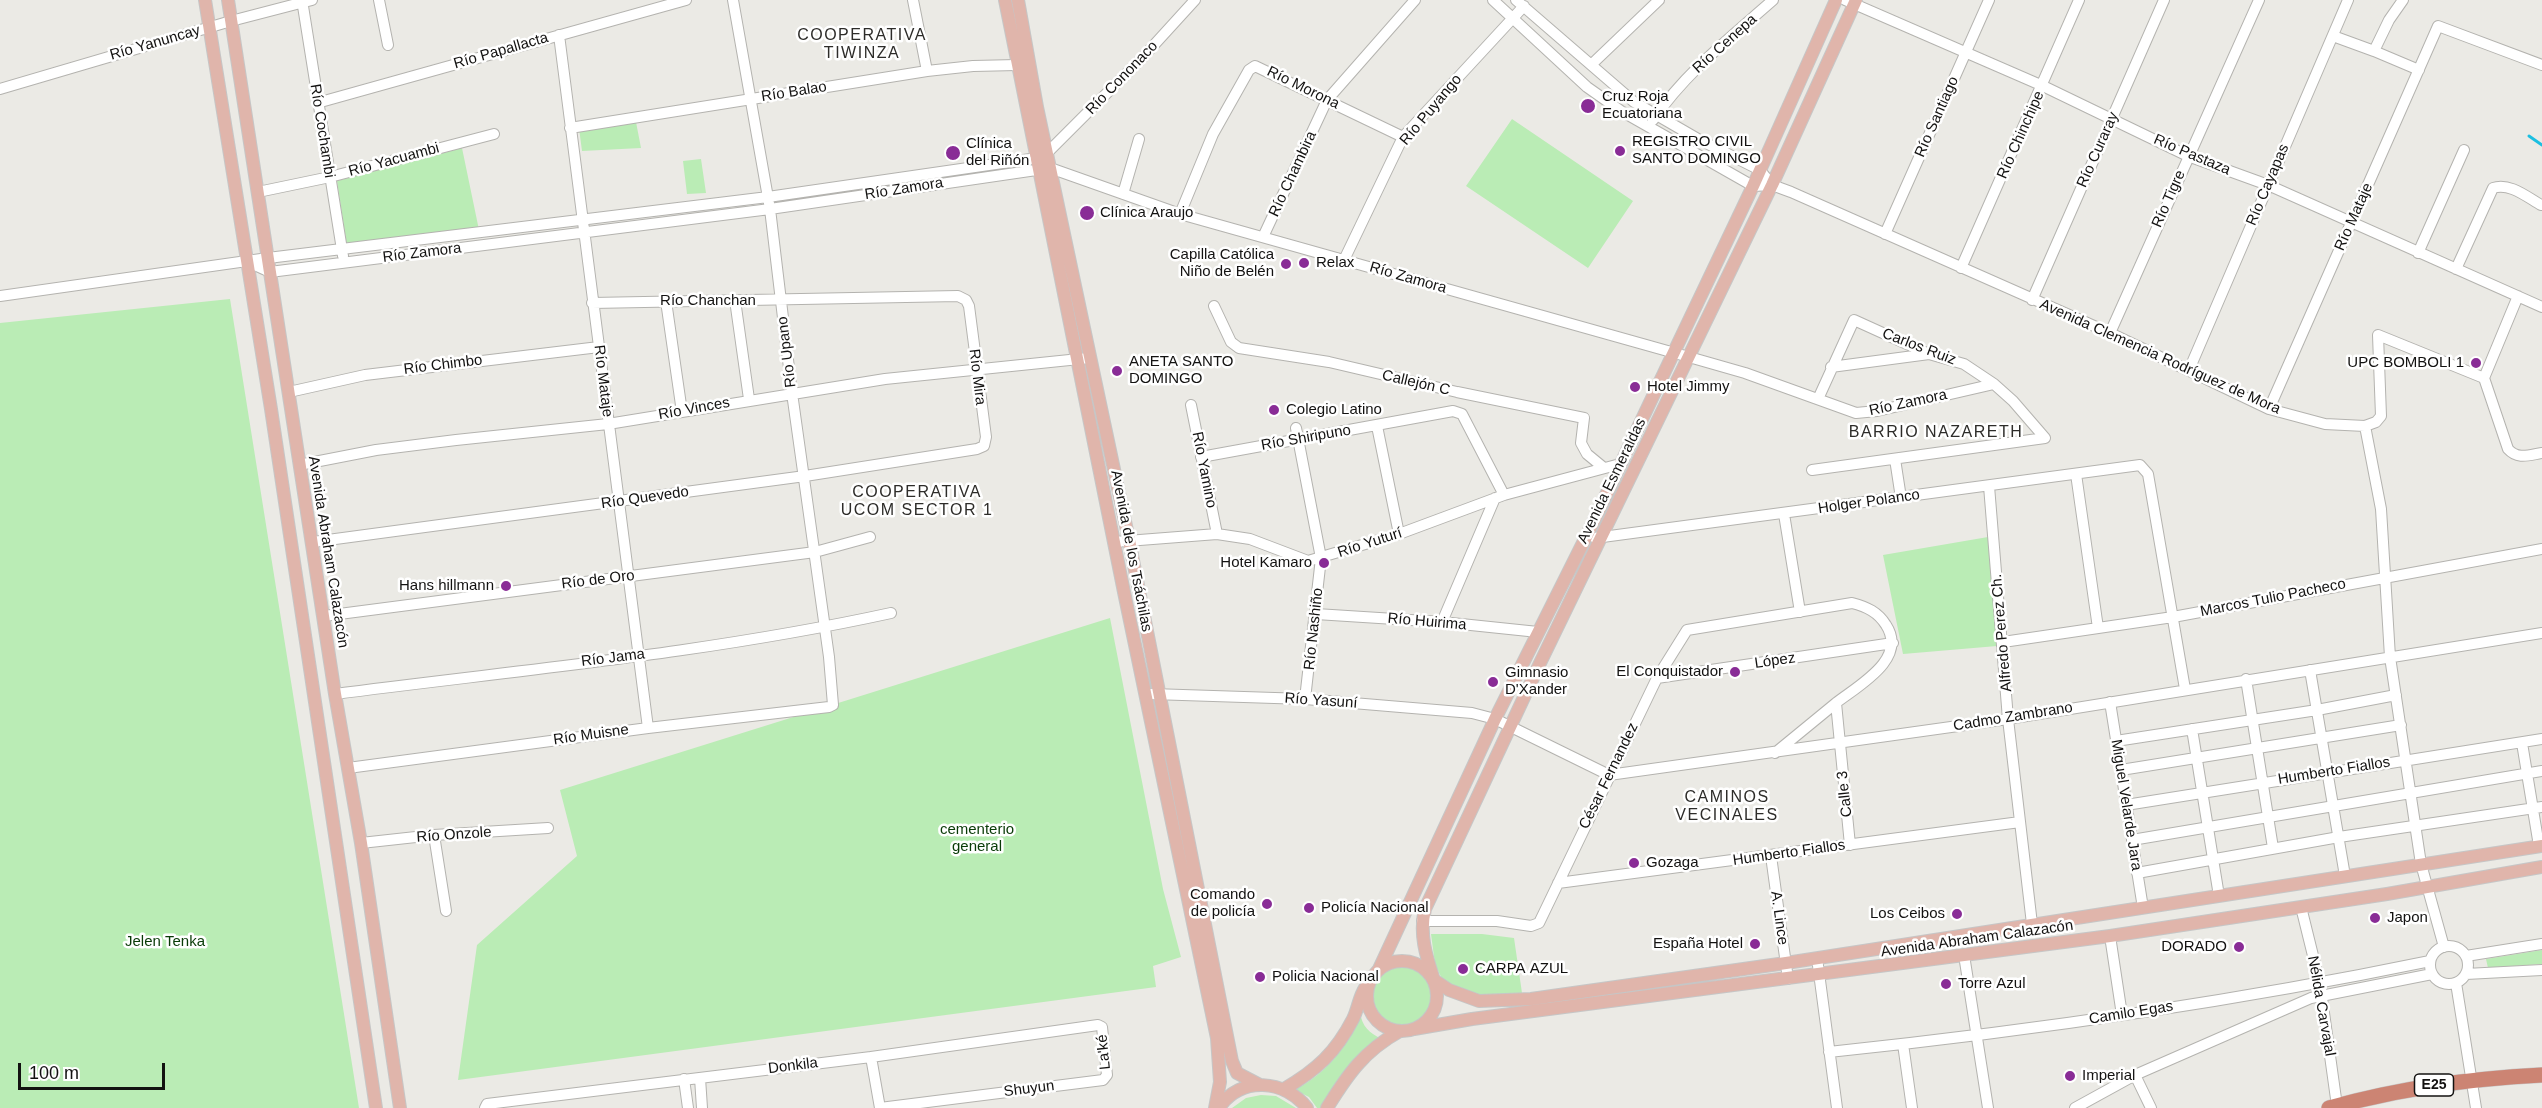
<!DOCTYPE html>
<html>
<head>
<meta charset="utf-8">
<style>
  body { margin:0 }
  #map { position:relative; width:2542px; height:1108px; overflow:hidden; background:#ebeae5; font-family:Helvetica,sans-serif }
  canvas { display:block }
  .scale { position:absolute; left:18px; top:1063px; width:147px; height:27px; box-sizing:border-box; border:3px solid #131211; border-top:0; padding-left:8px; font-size:18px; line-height:21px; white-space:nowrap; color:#131211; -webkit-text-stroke:4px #fff; paint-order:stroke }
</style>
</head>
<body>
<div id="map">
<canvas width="2542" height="1108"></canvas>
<div class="scale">100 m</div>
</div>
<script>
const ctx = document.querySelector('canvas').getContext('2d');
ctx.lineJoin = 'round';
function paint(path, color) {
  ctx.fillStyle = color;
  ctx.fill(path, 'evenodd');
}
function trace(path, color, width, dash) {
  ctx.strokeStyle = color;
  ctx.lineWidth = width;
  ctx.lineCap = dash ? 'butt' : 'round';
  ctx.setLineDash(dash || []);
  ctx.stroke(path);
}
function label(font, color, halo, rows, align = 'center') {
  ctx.font = font + ' Helvetica,sans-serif';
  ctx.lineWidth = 5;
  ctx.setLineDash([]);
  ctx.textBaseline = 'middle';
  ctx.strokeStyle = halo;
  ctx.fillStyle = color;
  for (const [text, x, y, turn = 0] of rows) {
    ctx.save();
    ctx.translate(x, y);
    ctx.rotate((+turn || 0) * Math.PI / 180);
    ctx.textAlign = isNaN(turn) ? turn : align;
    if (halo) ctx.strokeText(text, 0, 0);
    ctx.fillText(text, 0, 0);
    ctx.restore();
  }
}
const green = new Path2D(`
  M1512 119 1633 201 1588 268 1466 186Z
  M636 122 641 148 582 151 579 128Z
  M462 148 479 230 347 246 337 181Z
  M701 159 706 193 687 194 683 161Z
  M230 299 359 1108H0V323Z
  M1988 537 1997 646 1903 654 1883 555Z
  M1110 618 1163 889 1181 957 1153 966 1156 987 458 1080 477 945 577 856 560 790Z
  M1431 934H1482L1514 938 1522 993 1484 997 1449 985 1441 977 1435 964Z
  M2542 950V964L2488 968 2486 959Z
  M1373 996a29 29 0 1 1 58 0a29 29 0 1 1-58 0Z
  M1361 1017C1364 1030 1374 1035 1385 1041 1357 1062 1338 1077 1321 1108H1317L1309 1097 1295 1090C1330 1070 1342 1051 1361 1017Z
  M1261 1095 1276 1096 1296 1108H1232L1246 1098Z`);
const stream = new Path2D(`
  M2529 136 2542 145`);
const minor = new Path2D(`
  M302 0 343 256
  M379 0 388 45
  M913 0 927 71
  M1493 0 1587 87 1621 111 1753 186 1772 185 1791 192 2110 333 2269 409 2325 424 2365 426 2376 422 2381 416 2378 335 2484 378 2508 449C2518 460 2529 455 2542 453
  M1516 0 1634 102 1698 139 1760 170 1772 185
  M1845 0 2043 86 2188 156 2268 185 2542 307
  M559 35 648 728
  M2333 36 2374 51 2389 20 2403 0
  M2374 51 2419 70
  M1592 64 1659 0
  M0 89 231 21 312 0
  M317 103 686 0
  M1653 120C1685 73 1731 37 1773 0
  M570 128 927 71 973 66 1017 65
  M258 192 330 177 494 134
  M1123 194 1139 139
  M1180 214 1213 134 1249 70 1255 66 1403 137
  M1885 234 1989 0
  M1263 237 1327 100 1415 0
  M2418 253 2464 150
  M1344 260 1403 137 1524 6
  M248 262 270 272 770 209 1050 168 1180 214 1689 357 1745 373 1856 413 1877 411 1994 384
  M1961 268 2079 0
  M2456 269 2493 188C2509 182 2527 197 2541 205
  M0 296 268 258 768 197 1037 158 1047 153 1143 57 1195 0
  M735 300 749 399
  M2032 300 2164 0
  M666 301 682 412
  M1214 306 1231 342 1239 348 1329 362 1457 392 1584 418 1581 443 1587 454 1604 468
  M2110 333 2259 0
  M1831 367 1929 354
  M2189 370 2348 0
  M2484 378 2518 296
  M289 392 365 375 599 347
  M1191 405 1217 534
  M2269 409 2438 26 2542 65
  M1377 426 1399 534
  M2365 426 2381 509 2390 657 2421 864 2444 947
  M1296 428 1321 558 1305 699
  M1201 457 1453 411 1462 414 1504 495
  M1895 459 1901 498
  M299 465 376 450 456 440 608 424 885 379 1089 358
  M1812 470 2045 438 2013 401 1994 384 1964 364 1929 354 1854 320 1818 399
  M2076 474 2098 628
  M1989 486 2008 719 2032 924
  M1784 514 1800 612
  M1595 538 2140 465 2148 474 2185 689
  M313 542 805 476 977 449 984 446 986 437 969 306 966 300 958 296 592 303
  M1114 542 1217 534 1250 539 1308 561 1399 534 1504 495 1620 464
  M1316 614 1442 622 1538 632
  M324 616 815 552 870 537
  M1442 622 1495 498
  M2003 642 2173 617 2542 549
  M2310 670 2345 876
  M1657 678 1893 643
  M2246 679 2273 848
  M335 694C520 670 708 653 891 613
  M1152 694 1305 699 1472 713 1495 719 1609 775 2008 719 2542 633
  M2110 702 2143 908
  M2192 729 2219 896
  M2116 741 2317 710 2396 695
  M2522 743 2539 846
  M1775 753 1836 703
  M348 768 648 728 829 707 833 705 829 657 792 393 770 209 733 0
  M2121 770 2401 725
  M2126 805 2542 739
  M434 835 446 911
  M2132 840 2542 771
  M361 843 434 835 548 828
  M1771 856 1788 979
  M2137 873 2339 837 2542 807
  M1558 883 2020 822
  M2301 907 2320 984 2337 1106
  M1422 921H1497L1531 926 1539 923 1657 678 1687 630 1852 603C1867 607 1878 612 1886 625 1908 659 1859 685 1836 703L1850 845
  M2110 936 2122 1015
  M2430 965a19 19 0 1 1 38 0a19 19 0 1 1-38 0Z
  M1964 955 1988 1108
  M2466 956 2542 944
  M1817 958 1837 1108
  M2466 974 2542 970
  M2456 983 2476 1108
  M1903 1044 1912 1108
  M1829 1052C2030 1031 2232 1002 2430 961
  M871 1057 880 1108
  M2135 1075 2151 1108
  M700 1078 702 1108
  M684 1079 688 1108
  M485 1108 487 1104 871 1057 1098 1025 1102 1027 1107 1075 1103 1080 880 1108
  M2075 1108 2135 1075 2311 998 2432 974`);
const major = new Path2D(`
  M205 0 271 409 376 1108
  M228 0 335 694 361 843 400 1108
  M1005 0 1124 592 1217 1038 1220 1082 1215 1108
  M1018 0 1037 107 1129 540 1232 1061 1237 1073 1260 1085
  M1856 0 1772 185 1541 661 1425 909C1419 934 1426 956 1434 980L1449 990 1479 1001 1531 999 1786 963 2542 846
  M1367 996a35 35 0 1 1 70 0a35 35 0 1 1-70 0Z
  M1379 969 1495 719 1586 537 1753 186 1836 0
  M1414 1029 1472 1019 2110 936 2387 894 2542 867
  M1284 1089C1317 1070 1336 1052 1353 1019 1358 1009 1359 997 1365 988
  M1219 1108C1240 1075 1286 1080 1307 1108
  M1327 1108C1348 1074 1364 1051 1400 1031`);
const highway = new Path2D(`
  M2329 1108C2402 1088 2467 1079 2542 1075`);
const markers = [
  [1588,106,8,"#892c96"],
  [1620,151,6,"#892c96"],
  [953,153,8,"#892c96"],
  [1087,213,8,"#892c96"],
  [1304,263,6,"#892c96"],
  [1286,264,6,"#892c96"],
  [2476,363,6,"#892c96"],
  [1117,371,6,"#892c96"],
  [1635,387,6,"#892c96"],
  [1274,410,6,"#892c96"],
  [1324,563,6,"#892c96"],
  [506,586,6,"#892c96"],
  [1735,672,6,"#892c96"],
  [1493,682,6,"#892c96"],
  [1634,863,6,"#892c96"],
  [1267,904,6,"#892c96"],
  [1309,908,6,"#892c96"],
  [1957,914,6,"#892c96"],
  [2375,918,6,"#892c96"],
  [1755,944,6,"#892c96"],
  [2239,947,6,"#892c96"],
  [1463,969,6,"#892c96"],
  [1260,977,6,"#892c96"],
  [1946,984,6,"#892c96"],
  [2070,1076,6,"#892c96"]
];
const shields = [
  [2434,1085,39]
];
const shieldNames = [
  ["E25",2434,1085]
];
const streetNames = [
  ["Río Yanuncay",155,43,-16],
  ["Río Cenepa",1725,44,-42],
  ["Río Papallacta",501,51,-16],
  ["Río Cononaco",1122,78,-46],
  ["Río Morona",1303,88,26],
  ["Río Balao",794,92,-9],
  ["Río Puyango",1431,110,-50],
  ["Río Santiago",1937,117,-66],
  ["Río Cochambi",322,131,81],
  ["Río Chinchipe",2021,135,-66],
  ["Río Curaray",2098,150,-66],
  ["Río Pastaza",2192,155,23],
  ["Río Yacuambi",394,160,-15],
  ["Río Chambira",1293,174,-65],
  ["Río Cayapas",2268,185,-67],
  ["Río Zamora",904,189,-9],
  ["Río Tigre",2169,199,-66],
  ["Río Mataje",2354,217,-66],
  ["Río Zamora",422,253,-7],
  ["Río Zamora",1408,278,16],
  ["Río Chanchan",708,301],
  ["Carlos Ruiz",1919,347,21],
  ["Río Upano",787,352,-97],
  ["Avenida Clemencia Rodríguez de Mora",2160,357,24],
  ["Río Chimbo",443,365,-7],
  ["Río Mira",977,377,83],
  ["Río Mataje",603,381,83],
  ["Callejón C",1416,383,13],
  ["Río Zamora",1908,403,-12],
  ["Río Vinces",694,409,-10],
  ["Río Shiripuno",1306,438,-10],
  ["Río Yamino",1204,470,79],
  ["Avenida Esmeraldas",1612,481,-64],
  ["Río Quevedo",645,498,-8],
  ["Holger Polanco",1869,502,-8],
  ["Río Yuturí",1370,543,-18],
  ["Avenida de los Tsáchilas",1131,551,79],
  ["Avenida Abraham Calazacón",328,552,81],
  ["Río de Oro",598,580,-7],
  ["Marcos Tulio Pacheco",2273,598,-11],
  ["Río Huirima",1427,622,5],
  ["Río Nashiño",1314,629,-84],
  ["Alfredo Perez Ch.",2002,633,-95],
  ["Río Jama",613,658,-7],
  ["López",1775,661,-8],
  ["Río Yasuní",1321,701,4],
  ["Cadmo Zambrano",2013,717,-9],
  ["Río Muisne",591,735,-8],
  ["Humberto Fiallos",2334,771,-9],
  ["César Fernandez",1609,776,-64],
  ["Calle 3",1845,794,-96],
  ["Miguel Velarde Jara",2126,805,81],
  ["Río Onzole",454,835,-4],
  ["Humberto Fiallos",1789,853,-8],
  ["A. Lince",1779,918,82],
  ["Avenida Abraham Calazacón",1977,939,-8],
  ["Nélida Carvajal",2321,1006,80],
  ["Camilo Egas",2131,1013,-9],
  ["La'ké",1104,1052,-96],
  ["Donkila",793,1066,-7],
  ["Shuyun",1029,1089,-7]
];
const poiNames = [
  ["Cruz Roja",1602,97],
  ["Ecuatoriana",1602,114],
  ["REGISTRO CIVIL",1632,142],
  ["SANTO DOMINGO",1632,159],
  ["Clínica",966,144],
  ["del Riñón",966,161],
  ["Clínica Araujo",1100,213],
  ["Capilla Católica",1274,255,"right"],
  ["Niño de Belén",1274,272,"right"],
  ["Relax",1316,263],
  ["ANETA SANTO",1129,362],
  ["DOMINGO",1129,379],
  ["UPC BOMBOLI 1",2464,363,"right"],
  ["Hotel Jimmy",1647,387],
  ["Colegio Latino",1286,410],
  ["Hotel Kamaro",1312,563,"right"],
  ["Hans hillmann",494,586,"right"],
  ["El Conquistador",1723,672,"right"],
  ["Gimnasio",1505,673],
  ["D'Xander",1505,690],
  ["Gozaga",1646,863],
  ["Comando",1255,895,"right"],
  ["de policía",1255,912,"right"],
  ["Policía Nacional",1321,908],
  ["Los Ceibos",1945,914,"right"],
  ["Japon",2387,918],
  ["España Hotel",1743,944,"right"],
  ["DORADO",2227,947,"right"],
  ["CARPA AZUL",1475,969],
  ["Policia Nacional",1272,977],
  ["Torre Azul",1958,984],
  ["Imperial",2082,1076]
];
const parkNames = [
  ["cementerio",977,830],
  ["general",977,847],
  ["Jelen Tenka",165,942]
];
const neighbourhoodNames = [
  ["COOPERATIVA",862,36],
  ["TIWINZA",862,54],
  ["BARRIO NAZARETH",1936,433],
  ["COOPERATIVA",917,493],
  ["UCOM SECTOR 1",917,511],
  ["CAMINOS",1727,798],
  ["VECINALES",1727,816]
];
paint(green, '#baecb5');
trace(stream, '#1bbfe1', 3);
trace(minor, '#b4b3af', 12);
trace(major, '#c6c6c6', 14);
trace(highway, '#c6c6c6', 16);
trace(minor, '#fff', 10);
trace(major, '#e0b5ab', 12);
trace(highway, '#cc8473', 15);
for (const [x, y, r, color] of markers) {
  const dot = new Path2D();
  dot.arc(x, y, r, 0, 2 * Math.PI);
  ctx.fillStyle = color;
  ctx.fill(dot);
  trace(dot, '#fff', 2);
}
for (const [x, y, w] of shields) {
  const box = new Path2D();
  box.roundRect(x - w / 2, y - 11, w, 22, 4.5);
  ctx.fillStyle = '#fff';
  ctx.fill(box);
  trace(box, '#131211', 1.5);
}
label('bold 14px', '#131211', null, shieldNames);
label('15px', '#131211', '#fff', streetNames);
label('15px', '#131211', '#fff', poiNames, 'left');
label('15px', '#093b07', '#fff', parkNames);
ctx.letterSpacing = '1.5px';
label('16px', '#2d2c29', '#fff', neighbourhoodNames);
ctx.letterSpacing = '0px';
</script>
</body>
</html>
